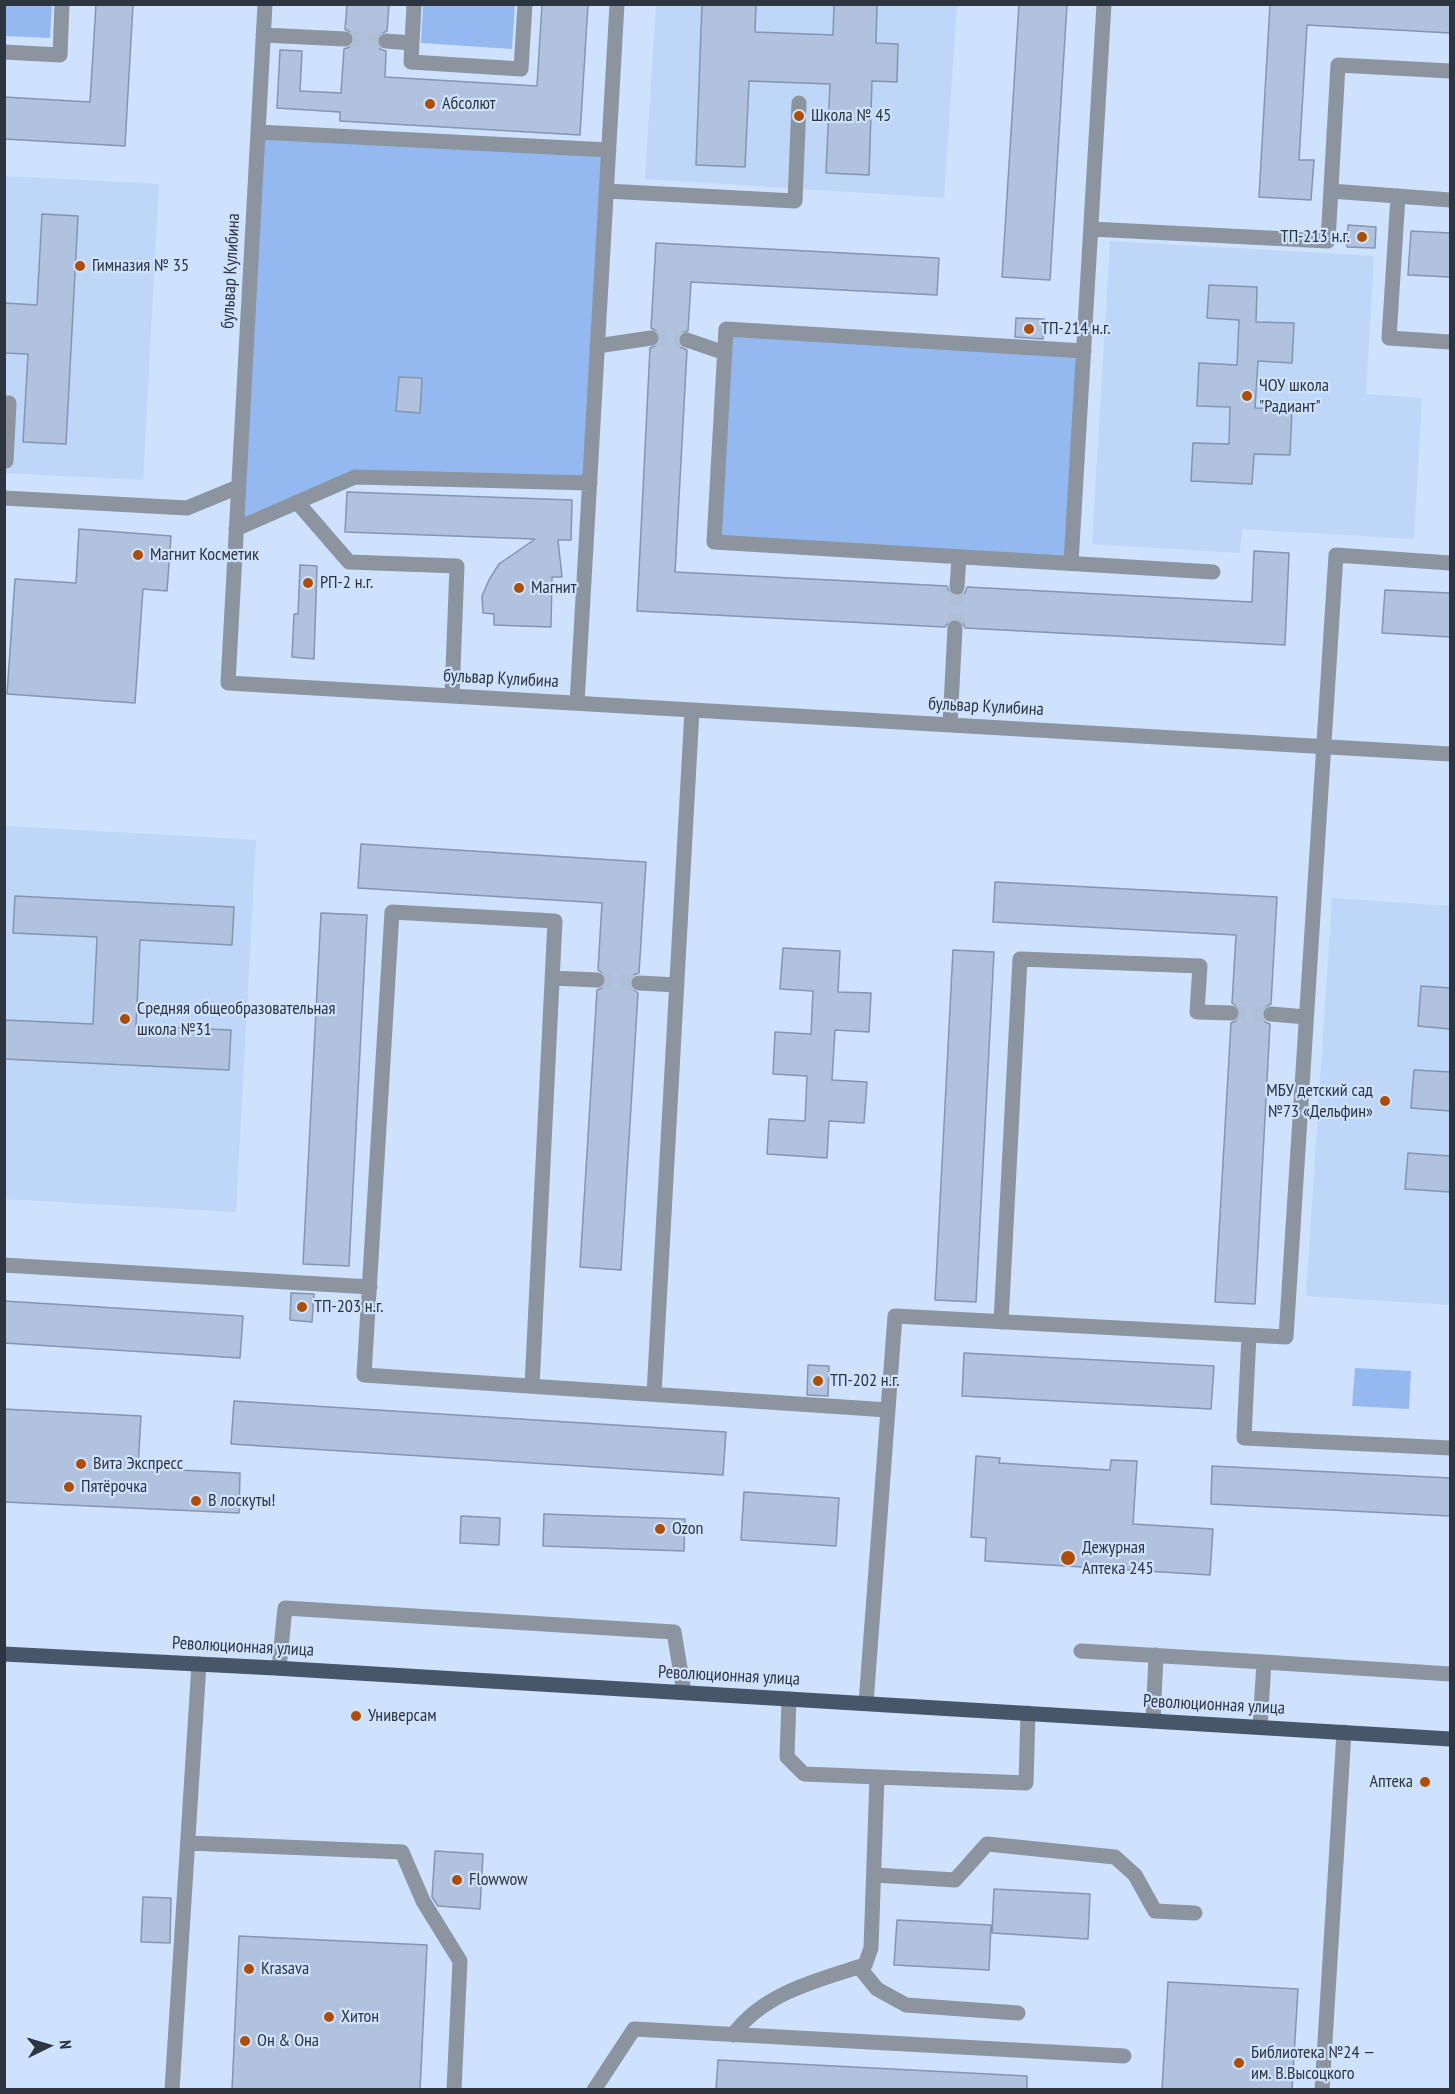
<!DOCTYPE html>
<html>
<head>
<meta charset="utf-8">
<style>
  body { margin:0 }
  #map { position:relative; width:1455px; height:2094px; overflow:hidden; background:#cee1fd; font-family:"PT Sans Narrow",sans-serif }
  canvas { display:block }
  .frame { position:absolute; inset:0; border:6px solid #2d3540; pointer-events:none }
  .north { position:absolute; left:18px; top:2016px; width:60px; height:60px; -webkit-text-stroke:4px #cee1fd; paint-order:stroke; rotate:85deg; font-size:16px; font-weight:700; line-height:24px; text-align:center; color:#2d3540 }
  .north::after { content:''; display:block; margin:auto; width:21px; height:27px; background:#2d3540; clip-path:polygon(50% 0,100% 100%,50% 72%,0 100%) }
</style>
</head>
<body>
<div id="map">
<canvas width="1455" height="2094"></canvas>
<div class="frame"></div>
<div class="north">N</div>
</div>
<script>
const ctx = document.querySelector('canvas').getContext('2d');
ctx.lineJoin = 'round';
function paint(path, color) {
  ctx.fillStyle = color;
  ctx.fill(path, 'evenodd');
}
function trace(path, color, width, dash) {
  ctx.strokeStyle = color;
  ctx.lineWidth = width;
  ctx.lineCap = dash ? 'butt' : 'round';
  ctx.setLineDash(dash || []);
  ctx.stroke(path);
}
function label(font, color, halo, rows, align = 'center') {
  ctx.font = font + ' "PT Sans Narrow",sans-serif';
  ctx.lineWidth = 4.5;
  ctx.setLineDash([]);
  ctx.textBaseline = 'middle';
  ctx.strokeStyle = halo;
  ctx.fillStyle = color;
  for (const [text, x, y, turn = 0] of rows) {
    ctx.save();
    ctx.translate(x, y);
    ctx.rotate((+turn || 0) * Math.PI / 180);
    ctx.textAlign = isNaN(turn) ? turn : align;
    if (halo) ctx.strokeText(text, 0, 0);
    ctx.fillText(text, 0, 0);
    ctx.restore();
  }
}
const built = new Path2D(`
  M656 5H957L944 198 645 179Z
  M4 176 159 184 143 480 5 473Z
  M1110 241 1374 256 1366 394 1422 398 1414 539 1242 529 1240 553 1092 544Z
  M4 826 256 840 236 1212 5 1199Z
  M1332 898 1450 906V1305L1306 1296Z`);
const green = new Path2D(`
  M4 5H52L50 38 5 36Z
  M423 5H515L512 49 421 43Z
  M260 134 606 154 587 481 354 474 238 526Z
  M732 334 1078 354 1066 557 720 536Z
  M1355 1368 1411 1371 1409 1409 1352 1406Z`);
const building = new Path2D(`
  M96 4H133L125 146 4 139V97L90 102Z
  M347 4H389L387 31 378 35 376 41 380 49 386 51 385 77 537 86 542 4H588L580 135 340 121V112L277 108 280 50 302 51 300 91 341 93 344 49 350 47 355 40 353 34 345 29Z
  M702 4H756L755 32 833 35 834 4H877L876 43 898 44 897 82 872 81 869 175 826 173 830 84 749 81 745 167 696 165Z
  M1019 4H1067L1050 280 1002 277Z
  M1270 4H1450V33L1307 25 1299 160H1314L1311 200 1259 197Z
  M42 214 78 216 66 444 23 442 28 354 4 353V303L37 305Z
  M1348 225 1376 227 1375 248 1347 247Z
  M1411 231 1450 233V277L1408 275Z
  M656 243 939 258 937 295 691 282 688 331 680 333 677 341 680 347 687 350 675 572 947 586 951 595 957 597 965 593 967 587 1252 602 1254 551 1289 553 1285 645 965 628 963 623 956 618 950 620 945 627 637 611 650 348 657 345 661 337 658 332 651 328Z
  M1209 285 1257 287 1256 322 1294 323 1292 363 1258 361 1255 408 1292 409 1290 455 1254 454 1252 484 1191 481 1193 443 1229 444 1230 407 1197 406 1199 363 1237 365 1239 320 1207 318Z
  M1016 318 1044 319 1043 339 1015 337Z
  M399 377 422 378 420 413 396 411Z
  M347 492 572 500 571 540H558L562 577H552L551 627 494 625V614L483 613 482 596 489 580 499 564 535 539 345 532Z
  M79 529 171 536 167 591 143 589 135 703 7 694 15 579 76 583Z
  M300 565 317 566 314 659 292 657 294 614H298Z
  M1385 590 1450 593V637L1382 633Z
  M361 844 646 862 639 973 634 975 629 982 631 988 638 993 621 1270 580 1267 597 990 602 988 607 981 605 975 598 970 602 903 358 888Z
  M995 882 1277 897 1271 1004 1263 1008 1261 1014 1265 1022 1270 1024 1255 1304 1215 1302 1231 1023 1236 1021 1241 1014 1239 1008 1232 1003 1236 935 993 922Z
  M15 896 234 907 232 945 140 940 136 1026 231 1030 229 1070 4 1059V1020L93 1024 97 937 13 933Z
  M321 913 367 915 349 1266 303 1264Z
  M783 948 840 951 838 992 871 993 869 1032 835 1030 832 1080 867 1082 864 1123 829 1121 827 1158 767 1154 769 1119 805 1121 807 1076 773 1074 775 1032 811 1034 813 991 780 989Z
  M953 950 994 952 976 1302 935 1300Z
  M1421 986 1450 988V1029L1418 1026Z
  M1414 1070 1450 1072V1111L1411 1108Z
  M1408 1153 1450 1156V1192L1405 1189Z
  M291 1293 314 1294 312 1322 290 1320Z
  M4 1301 243 1316 240 1358 4 1343Z
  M964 1353 1214 1366 1211 1409 962 1396Z
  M808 1365 829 1366 828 1396 807 1395Z
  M234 1401 726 1432 723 1475 231 1444Z
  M4 1409 141 1416 138 1468 240 1473 239 1513 4 1502Z
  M976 1456 1000 1458 999 1463 1110 1470 1111 1460 1137 1461 1133 1524 1213 1529 1210 1575 985 1561 986 1538 971 1537Z
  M1212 1466 1450 1478V1516L1211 1504Z
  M744 1492 839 1498 836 1546 741 1540Z
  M544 1514 685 1519 684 1551 543 1546Z
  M461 1516 500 1518 499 1545 460 1543Z
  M435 1851 483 1854 480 1909 438 1906 432 1897Z
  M994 1889 1090 1894 1088 1939 992 1933Z
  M143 1897 171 1898 170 1943 141 1942Z
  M897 1920 991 1925 989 1970 894 1965Z
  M239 1936 427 1945 420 2090H232Z
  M1168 1982 1298 1989 1292 2090H1162Z
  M718 2060 1027 2076V2090H716Z`);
const minorTunnel = new Path2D(`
  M345 39 386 41
  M651 338 687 340
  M955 628 957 587
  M597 980 639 983
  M1231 1013 1271 1014`);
const minor = new Path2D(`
  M265 4 228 683 1450 754
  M414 4 411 62 521 69 525 4
  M263 35 345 39
  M386 41 412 43
  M4 52 60 55 62 4
  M258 132 609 150
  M606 191 795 201 799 103
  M1331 191 1450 200
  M1398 196 1389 338 1450 342
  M1091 229 1328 241 1338 65 1450 71
  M687 340 725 353
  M597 346 651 338
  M1084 351 726 329 714 542 1213 572
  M4 403H9L6 461H4
  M4 498 187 508 238 487
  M297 502 349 562 457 566 452 695
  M236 529 355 477 590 483
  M1071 563 1104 4
  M957 587 959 557
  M577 703 617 4
  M950 725 955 628
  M552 978 597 980
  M639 983 677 985
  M1271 1014 1306 1017
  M4 1265 370 1287
  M1001 1322 1020 959 1200 966 1197 1012 1231 1013
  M1249 1335 1244 1438 1450 1448
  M532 1386 555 921 392 912 364 1375 888 1410
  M654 1394 692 710
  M1081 1651 1264 1662
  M279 1668 285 1608 674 1632 684 1692
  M789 1699 787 1757 804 1774 1026 1783 1028 1713
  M866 1703 895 1316 1286 1337 1336 555 1450 563
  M1153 1721 1156 1655
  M1260 1727 1264 1662 1450 1674
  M189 1843 402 1852 423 1901 460 1961 454 2090
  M874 1875 955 1880 987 1844 1115 1857 1135 1875 1155 1911 1195 1913
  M859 1967 877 1989 906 2005 1018 2013
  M733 2035C763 1993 818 1980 865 1965L871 1948 877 1777
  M172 2090 199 1664
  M594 2090 634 2029 1124 2056
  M1322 2090 1344 1732`);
const major = new Path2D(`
  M4 1654 275 1668 1450 1739`);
const markers = [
  [430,104,6,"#ad4d06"],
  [799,116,6,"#ad4d06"],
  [1362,237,6,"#ad4d06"],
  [80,266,6,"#ad4d06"],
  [1029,329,6,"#ad4d06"],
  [1247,396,6,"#ad4d06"],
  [138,555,6,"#ad4d06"],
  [308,583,6,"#ad4d06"],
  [519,588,6,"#ad4d06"],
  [125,1019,6,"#ad4d06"],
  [1385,1101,6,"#ad4d06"],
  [302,1307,6,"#ad4d06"],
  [818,1381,6,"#ad4d06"],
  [81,1464,6,"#ad4d06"],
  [69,1487,6,"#ad4d06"],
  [196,1501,6,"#ad4d06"],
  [660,1529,6,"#ad4d06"],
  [1068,1558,8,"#ad4d06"],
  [356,1716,6,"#ad4d06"],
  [1425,1782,6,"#ad4d06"],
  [457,1880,6,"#ad4d06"],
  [249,1969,6,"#ad4d06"],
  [329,2017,6,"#ad4d06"],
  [245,2041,6,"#ad4d06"],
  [1239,2063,6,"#ad4d06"]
];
const poiNames = [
  ["Абсолют",442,104],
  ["Школа № 45",811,116],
  ["ТП-213 н.г.",1350,237,"right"],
  ["Гимназия № 35",92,266],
  ["ТП-214 н.г.",1041,329],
  ["ЧОУ школа",1259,386],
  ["\"Радиант\"",1259,407],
  ["Магнит Косметик",150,555],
  ["РП-2 н.г.",320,583],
  ["Магнит",531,588],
  ["Средняя общеобразовательная",137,1009],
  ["школа №31",137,1030],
  ["МБУ детский сад",1373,1091,"right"],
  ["№73 «Дельфин»",1373,1112,"right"],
  ["ТП-203 н.г.",314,1307],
  ["ТП-202 н.г.",830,1381],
  ["Вита Экспресс",93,1464],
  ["Пятёрочка",81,1487],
  ["В лоскуты!",208,1501],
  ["Ozon",672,1529],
  ["Дежурная",1082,1548],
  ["Аптека 245",1082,1569],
  ["Универсам",368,1716],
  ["Аптека",1413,1782,"right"],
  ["Flowwow",469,1880],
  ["Krasava",261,1969],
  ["Хитон",341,2017],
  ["Он & Она",257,2041],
  ["Библиотека №24 —",1251,2053],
  ["им. В.Высоцкого",1251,2074]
];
const streetNames = [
  ["бульвар Кулибина",231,271,-87],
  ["бульвар Кулибина",501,679,3],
  ["бульвар Кулибина",986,707,3],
  ["Революционная улица",243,1647,3],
  ["Революционная улица",729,1676,3],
  ["Революционная улица",1214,1705,3]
];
paint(built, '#bed6f7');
paint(green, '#93b9f0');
paint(building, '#b0c2de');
trace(building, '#8395af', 1.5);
trace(minorTunnel, '#aebfd7', 15, [15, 8]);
trace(minor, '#8c94a0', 15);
trace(major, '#48566a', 15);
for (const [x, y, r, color] of markers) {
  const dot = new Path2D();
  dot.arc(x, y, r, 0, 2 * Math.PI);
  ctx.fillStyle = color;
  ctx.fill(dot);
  trace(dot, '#cee1fd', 2);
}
label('18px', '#2d3540', '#cee1fd', poiNames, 'left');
label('18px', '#2d3540', '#cee1fd', streetNames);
</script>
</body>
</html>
